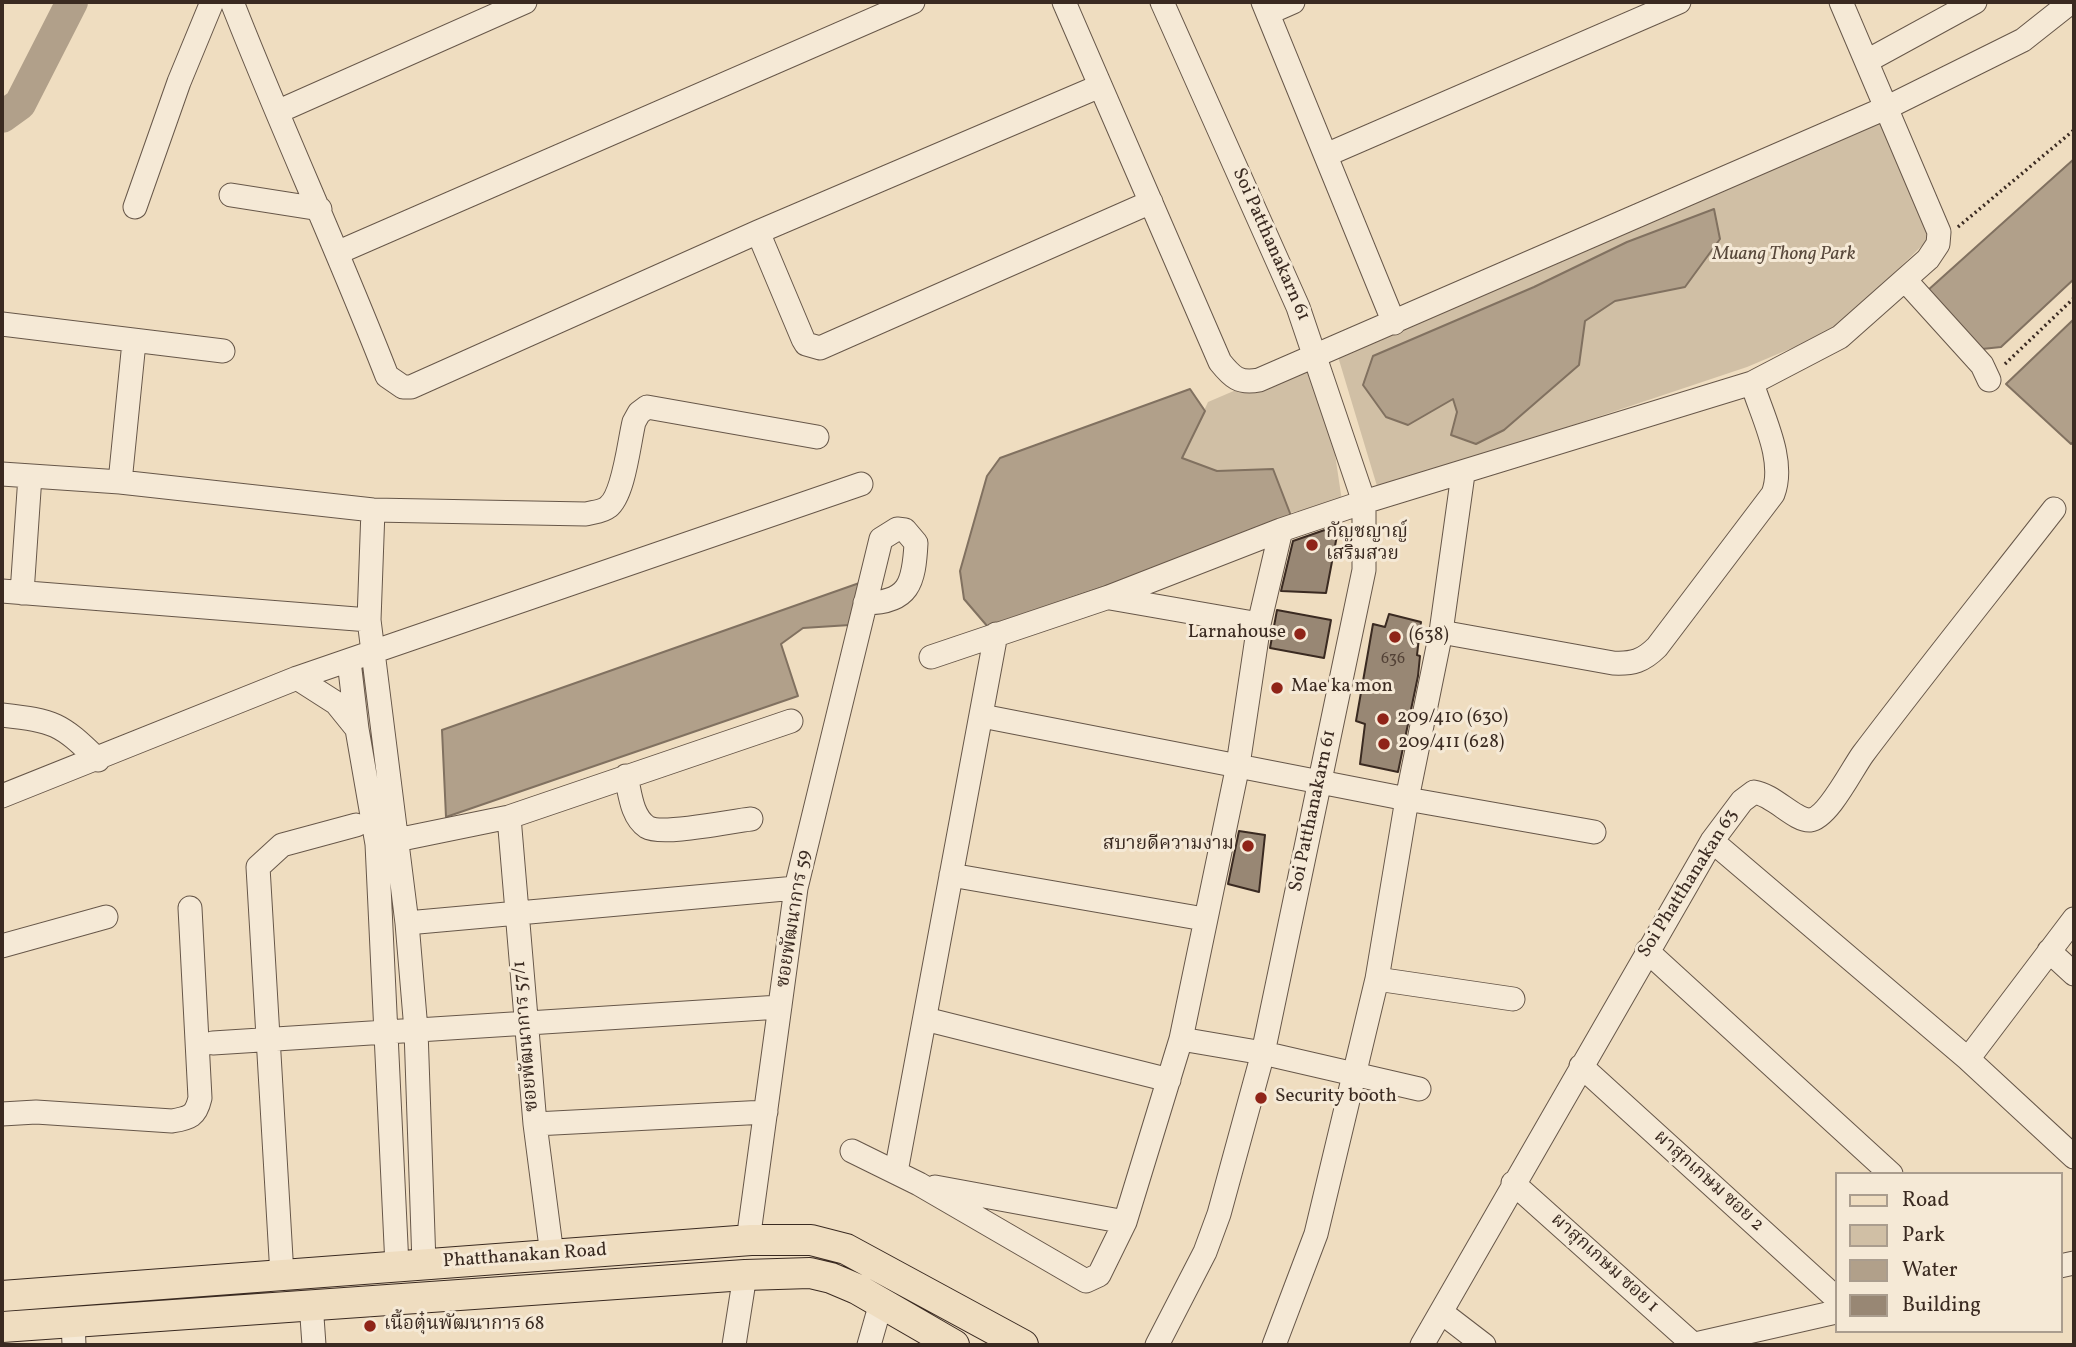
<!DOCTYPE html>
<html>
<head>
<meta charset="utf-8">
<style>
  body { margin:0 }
  #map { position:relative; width:2076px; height:1347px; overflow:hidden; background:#efddc0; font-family:Vollkorn,serif }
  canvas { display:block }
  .frame { position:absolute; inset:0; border:4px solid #3a2a21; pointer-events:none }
  .legend { position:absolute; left:1835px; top:1172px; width:228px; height:161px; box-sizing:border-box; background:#f5e9d6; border:2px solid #aa9d8e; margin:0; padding:9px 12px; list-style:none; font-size:21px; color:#3a2a21 }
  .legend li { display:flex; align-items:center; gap:14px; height:35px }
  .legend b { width:35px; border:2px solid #aa9d8e }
</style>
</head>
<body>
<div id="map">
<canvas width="2076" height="1347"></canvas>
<div class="frame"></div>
<ul class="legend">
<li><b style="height:9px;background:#efddc0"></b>Road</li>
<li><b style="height:19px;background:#d0bfa5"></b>Park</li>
<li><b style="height:19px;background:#b1a08a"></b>Water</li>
<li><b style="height:19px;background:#988774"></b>Building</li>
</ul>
</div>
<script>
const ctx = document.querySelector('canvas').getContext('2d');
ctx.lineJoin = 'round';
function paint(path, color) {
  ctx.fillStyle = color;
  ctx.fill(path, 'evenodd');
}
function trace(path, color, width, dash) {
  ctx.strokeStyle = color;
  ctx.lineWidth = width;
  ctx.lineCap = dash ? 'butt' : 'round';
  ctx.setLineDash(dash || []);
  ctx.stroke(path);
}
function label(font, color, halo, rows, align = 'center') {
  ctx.font = font + ' Vollkorn,"Noto Serif Thai",serif';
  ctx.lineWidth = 6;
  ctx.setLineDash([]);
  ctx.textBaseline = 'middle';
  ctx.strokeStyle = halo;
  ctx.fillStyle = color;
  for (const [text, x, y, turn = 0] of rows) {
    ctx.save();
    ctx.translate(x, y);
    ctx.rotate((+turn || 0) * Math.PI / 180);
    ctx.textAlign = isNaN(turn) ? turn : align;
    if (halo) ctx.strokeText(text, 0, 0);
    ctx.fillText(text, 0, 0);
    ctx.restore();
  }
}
const green = new Path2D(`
  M1885 116 1942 226 1837 329 1747 367 1472 459 1377 486 1336 350Z
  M1320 354 1342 501 1290 513 1272 469 1217 471 1182 458 1208 402Z`);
const water = new Path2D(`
  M2074 159V279L2001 347 1982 349 1927 291Z
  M1714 209 1720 239 1685 287 1615 301 1585 321 1579 365 1504 430 1476 444 1451 435 1457 412 1453 399 1408 425 1386 417 1363 385 1373 356 1534 287 1627 242Z
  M2074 319V441L2071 444 2006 384Z
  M1190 389 1205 411 1182 458 1217 471 1273 469 1293 521 988 627 964 599 960 571 987 476 1000 458Z
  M865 581 850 625 803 628 781 644 798 696 446 817 442 730Z`);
const river = new Path2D(`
  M2 117 20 104 72 2`);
const building = new Path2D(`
  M1339 525 1326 593 1281 591 1293 541Z
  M1277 610 1331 620 1324 658 1270 648Z
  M1389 614 1421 622 1417 655 1420 656 1418 676 1398 772 1360 764 1365 724 1356 721 1373 624 1385 627Z
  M1239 831 1265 835 1259 892 1228 884Z`);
const path = new Path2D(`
  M1958 227 2074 130
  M2005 364 2074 298`);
const minor = new Path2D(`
  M232 2C281 127 338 250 387 376L403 387H411L758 232 1100 86
  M1064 2 1220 362C1232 377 1239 384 1259 380L1888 107 2023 40 2071 2
  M1263 2 1394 323
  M1268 13 1293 2
  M1867 61 1975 2
  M277 112 525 2
  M1326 155 1679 2
  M231 195 320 209
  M135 207 179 82 212 2
  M758 232 803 339 806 344 820 348 1151 202
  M339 252 913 2
  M1905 280 1982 365 1989 380
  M2 324 223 351
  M2 474 120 482 373 510 586 514C593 512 602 512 608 507 624 495 629 442 634 422L639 413 647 407 817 437
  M120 482 134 342
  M373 510 369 620 407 923 416 1030 424 1264
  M2 591 369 620
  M22 593 30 476
  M1110 598 1259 624
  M1441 632 1613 663C1633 664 1643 661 1657 647L1773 494C1786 460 1762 416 1752 383
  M931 657 1109 597 1281 530 1364 502 1752 383 1840 337 1928 259 1938 244 1939 232 1841 2
  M349 661 357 729 377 844 397 1266
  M297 678 336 703 357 729
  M2 715C55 721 60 723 98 760
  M982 716 1407 799 1594 832
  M626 776C630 792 631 816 647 827 662 836 731 821 751 819
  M2 796 297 678 861 484
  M509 817 535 1124 552 1255
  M1712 841 1968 1059 2074 1157
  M382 843 509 817 791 721
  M951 875 1204 919
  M407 923 796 888
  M2 946 106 917
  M1647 951 1891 1174
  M2049 951 2074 974
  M1377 979 1513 999
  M925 1019 1169 1080
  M1181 1039 1263 1053 1419 1089
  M213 1043 780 1007
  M1968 1059 2074 919
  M1581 1066 1836 1298
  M2 1114 36 1112 172 1121C190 1118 196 1116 200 1098L190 908
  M535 1124 766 1112
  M852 1151 919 1184 1086 1281 1099 1275 1125 1222 1181 1039 1238 765 1259 624 1281 530
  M896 1172 996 634
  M1513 1183 1694 1345
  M935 1187 1125 1222
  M751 1240 750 1226 796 888 881 539 897 529 905 530 916 543C914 583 909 603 865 603
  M2060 1266 2074 1263
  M282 1275 258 867 282 845 356 825
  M311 1303 314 1345
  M1441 1312 1484 1345
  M73 1321 74 1345
  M734 1345 745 1275
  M869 1345 881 1303
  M1157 1345 1205 1252 1219 1214 1263 1053 1364 570V502L1298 307 1162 2
  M1274 1345 1316 1234 1377 979 1407 799 1441 632 1463 474
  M1422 1345 1712 841 1742 801 1754 792C1774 795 1795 821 1810 820 1828 818 1852 769 1863 754 1925 672 1990 591 2054 509
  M1691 1345 1836 1312`);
const major = new Path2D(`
  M2 1296 751 1240H811L846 1249 1023 1345
  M2 1327 745 1275 810 1273 831 1278 857 1289 954 1345`);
const markers = [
  [1312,545,7,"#8f2418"],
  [1300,634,7,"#8f2418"],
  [1395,637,7,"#8f2418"],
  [1277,688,7,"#8f2418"],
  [1383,719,7,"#8f2418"],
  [1384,744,7,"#8f2418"],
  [1248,846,7,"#8f2418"],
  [1261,1098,7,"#8f2418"],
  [370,1326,7,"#8f2418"]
];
const numberNames = [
  ["636",1393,660]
];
const streetNames = [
  ["Soi Patthanakarn 61",1270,245,66],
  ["Soi Patthanakarn 61",1314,811,-78],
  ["Soi Phatthanakan 63",1689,884,-58],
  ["ซอยพัฒนาการ 59",795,919,-81],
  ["ซอยพัฒนาการ 57/1",527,1036,-95],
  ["ผาสุกเกษม ซอย 2",1708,1182,42],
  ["Phatthanakan Road",525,1257,-4],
  ["ผาสุกเกษม ซอย 1",1604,1264,42]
];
const parkNames = [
  ["Muang Thong Park",1784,256]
];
const poiNames = [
  ["กัญชญาญ์",1326,534],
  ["เสริมสวย",1326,556],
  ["Larnahouse",1286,634,"right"],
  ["(638)",1409,637],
  ["Mae ka mon",1291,688],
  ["209/410 (630)",1397,719],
  ["209/411 (628)",1398,744],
  ["สบายดีความงาม",1234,846,"right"],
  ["Security booth",1275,1098],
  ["เนื้อตุ๋นพัฒนาการ 68",384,1326]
];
paint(green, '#d0bfa5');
paint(water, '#b1a08a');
trace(water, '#817160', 2);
trace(river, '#b1a08a', 32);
paint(building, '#988774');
trace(building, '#3a2a21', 2);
trace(minor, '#675749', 25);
trace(major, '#3a2a21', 32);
trace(path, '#3a2a21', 3.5, [2, 3.5]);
trace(minor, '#f5e9d6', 23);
trace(major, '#efddc0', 30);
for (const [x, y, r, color] of markers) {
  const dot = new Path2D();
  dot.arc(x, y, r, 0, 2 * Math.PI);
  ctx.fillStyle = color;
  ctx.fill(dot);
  trace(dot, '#f5e9d6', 2.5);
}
label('16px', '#524136', null, numberNames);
label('19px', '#3a2a21', '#f5e9d6', streetNames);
label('italic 19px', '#58483b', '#f5e9d6', parkNames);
label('19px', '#3a2a21', '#f5e9d6', poiNames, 'left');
</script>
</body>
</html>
